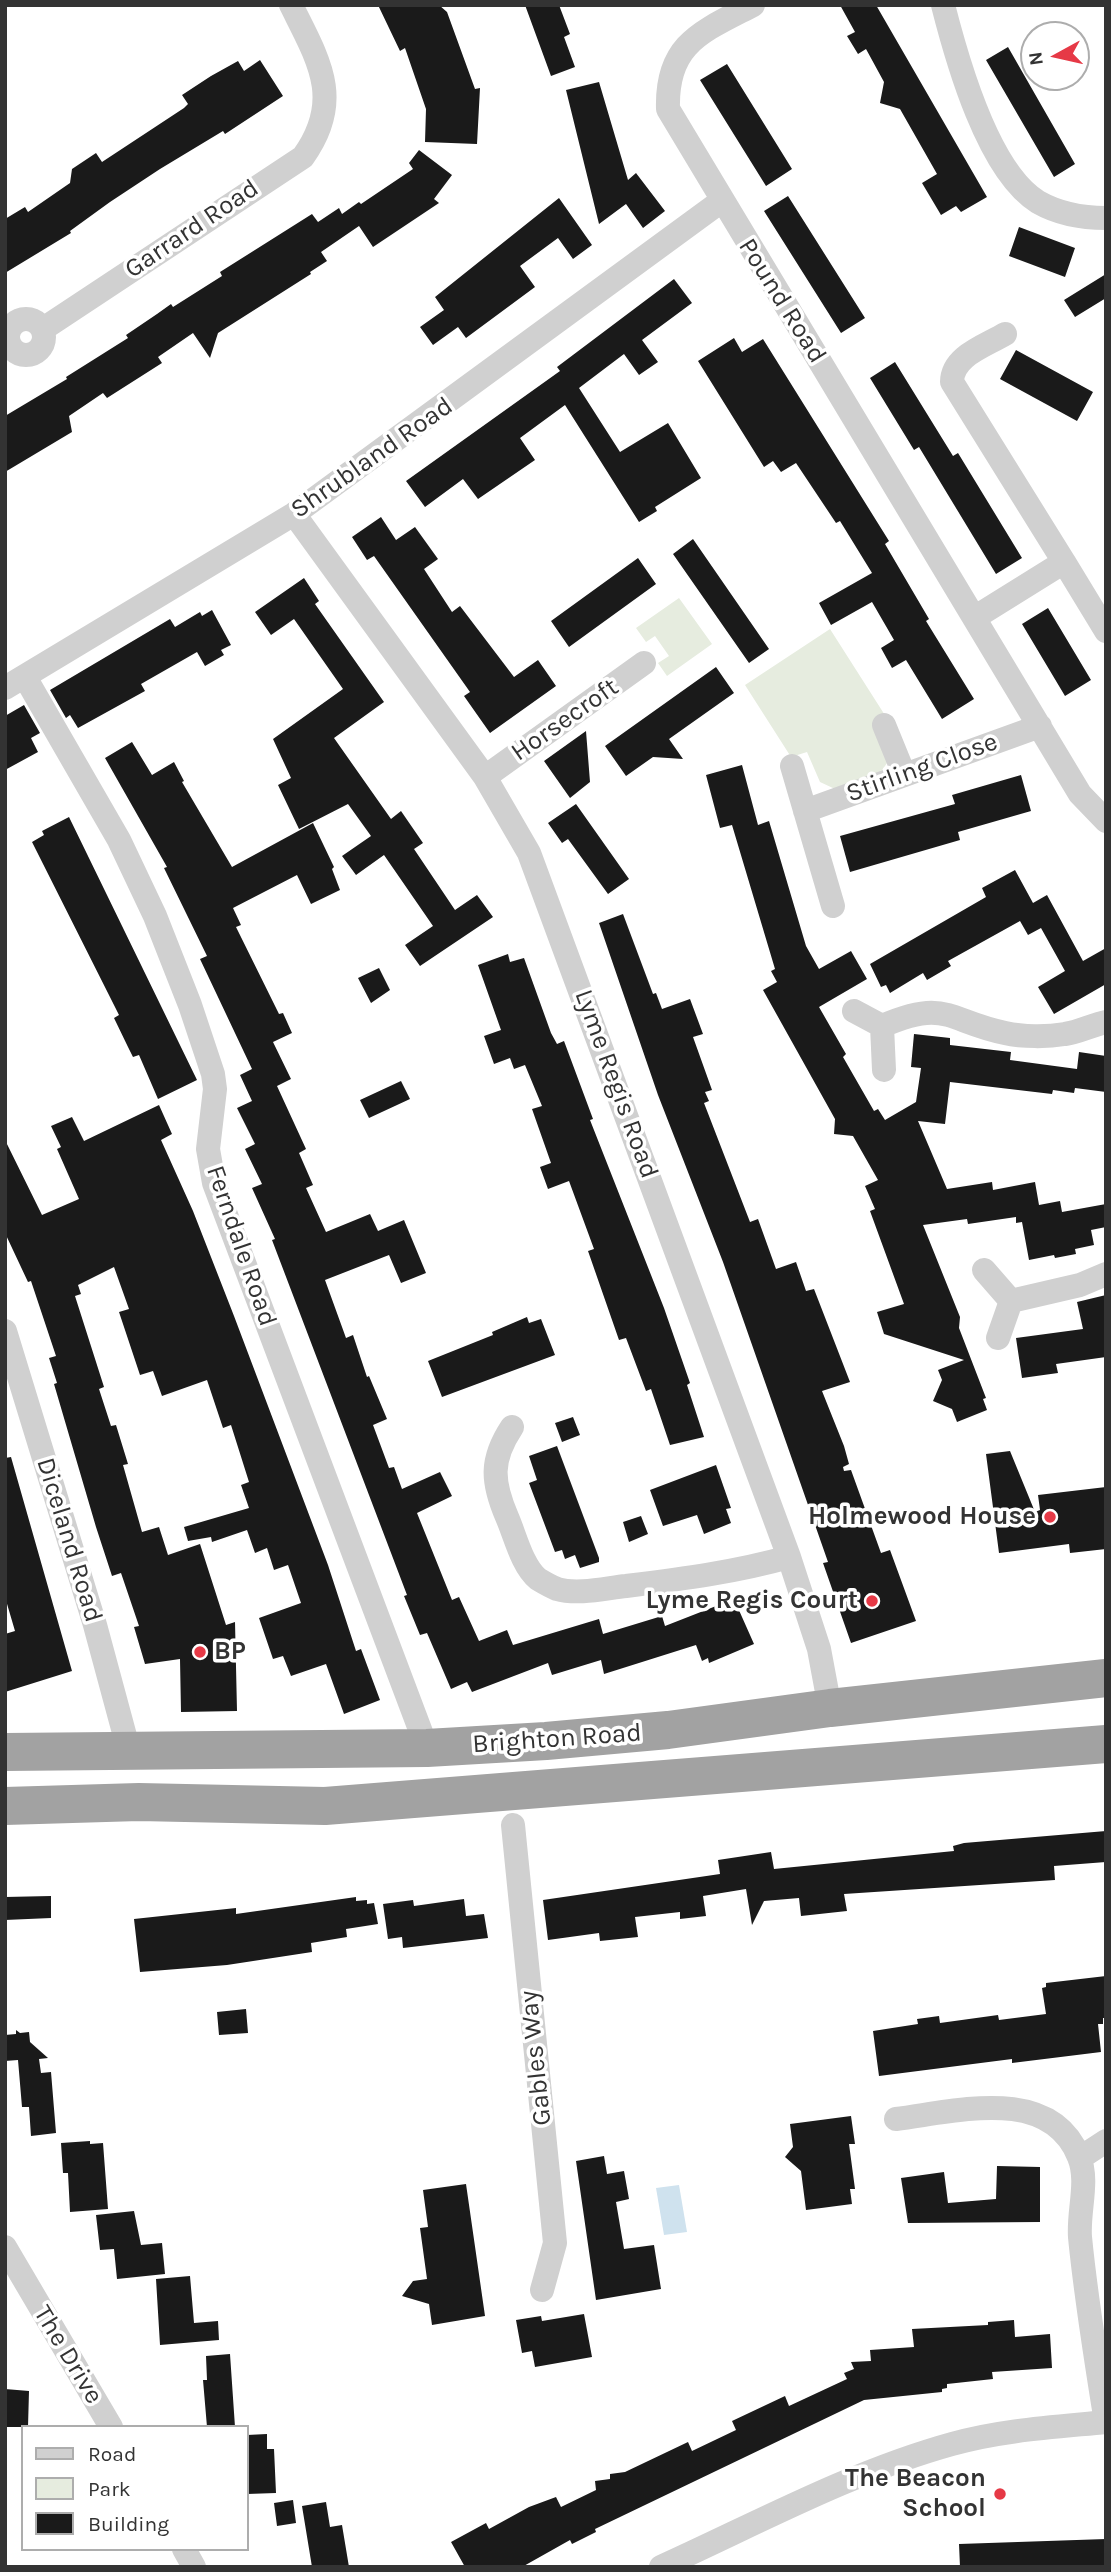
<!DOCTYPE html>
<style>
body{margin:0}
#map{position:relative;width:1111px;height:2572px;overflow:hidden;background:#fff;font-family:Karla,sans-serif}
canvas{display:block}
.frame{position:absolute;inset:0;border:7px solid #333;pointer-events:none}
.legend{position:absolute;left:21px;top:2425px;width:228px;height:126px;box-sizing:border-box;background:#fff;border:2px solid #adadad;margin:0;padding:9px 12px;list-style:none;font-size:21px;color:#333}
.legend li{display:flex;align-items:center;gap:14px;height:35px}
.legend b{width:35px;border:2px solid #adadad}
.north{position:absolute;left:1020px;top:21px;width:70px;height:70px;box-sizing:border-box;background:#fff;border:2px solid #adadad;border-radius:50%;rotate:262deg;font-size:19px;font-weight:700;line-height:28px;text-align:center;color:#333}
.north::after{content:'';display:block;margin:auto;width:24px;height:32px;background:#e63946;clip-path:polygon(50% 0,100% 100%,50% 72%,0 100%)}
</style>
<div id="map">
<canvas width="1111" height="2572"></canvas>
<div class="frame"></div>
<ul class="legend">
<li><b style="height:9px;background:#d0d0d0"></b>Road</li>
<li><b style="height:19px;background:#e6ecdf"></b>Park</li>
<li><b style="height:19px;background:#1a1a1a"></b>Building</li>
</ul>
<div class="north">N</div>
</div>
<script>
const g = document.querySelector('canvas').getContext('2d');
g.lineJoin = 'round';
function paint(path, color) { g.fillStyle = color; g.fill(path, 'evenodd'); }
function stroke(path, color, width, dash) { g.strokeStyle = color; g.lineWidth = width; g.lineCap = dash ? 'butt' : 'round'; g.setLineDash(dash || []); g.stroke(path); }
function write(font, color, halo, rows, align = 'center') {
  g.font = font + ' Karla,sans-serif'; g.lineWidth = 7; g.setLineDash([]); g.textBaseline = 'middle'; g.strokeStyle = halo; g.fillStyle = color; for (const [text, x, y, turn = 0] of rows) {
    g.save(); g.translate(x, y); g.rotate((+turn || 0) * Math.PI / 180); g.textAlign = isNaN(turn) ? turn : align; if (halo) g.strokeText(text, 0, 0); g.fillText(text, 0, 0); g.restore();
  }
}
paint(new Path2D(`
 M679,598L712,644L667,676L658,663L669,656L655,636L646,642L636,628Z
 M830,629L888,720L887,763L881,772L835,789L820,782L807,752L791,757L745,685Z`), '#e6ecdf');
paint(new Path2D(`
 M679,2185L687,2232L664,2235L656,2188Z`), '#cfe2ee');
paint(new Path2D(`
 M378,5H439L447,12L475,89L480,88L477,144L425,142L426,109L405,48L400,51Z
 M525,5H559L570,34L564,37L575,67L551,76Z
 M840,5H876L987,197L961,212L956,206L941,215L922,183L937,174L900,109L880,103L884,82L866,49L858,54L847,36L855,32Z
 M1008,47L1075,164L1054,177L986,60Z
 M260,60L283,96L225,134L223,131L160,169L110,202L70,231L71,233L5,273V219L25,207L28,212L70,183L72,169L96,153L102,162L184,108L188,104L182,95L211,76L238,61L244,71Z
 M727,64L792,169L766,186L700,80Z
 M599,82L628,180L636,173L665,211L643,228L626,204L599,224L566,90Z
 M419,150L452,175L434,199L439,203L373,247L359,226L321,252L327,261L310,272L311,274L218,333L210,358L193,333L158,357L162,363L107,398L103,393L69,416L72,432L5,472V416L67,379L66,377L128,338L126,335L157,314L171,304L173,307L222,276L220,272L247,255L312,214L318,222L339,208L342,214L359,202L361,204L413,169L409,163Z
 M788,196L865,318L841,333L764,211Z
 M559,198L592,245L573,259L558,238L520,266L535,287L466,338L458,327L433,345L420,327L444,310L435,297Z
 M1019,227L1075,248L1065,277L1009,256Z
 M1106,274V298L1075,317L1064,300Z
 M674,279L692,303L642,340L658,362L639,375L624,354L579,388L620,452L668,423L701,478L655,507L657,511L639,522L565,405L520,438L535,460L478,499L463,479L425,507L406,481L560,371L557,367Z
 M734,338L742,352L763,339L889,541L885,544L929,619L926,621L974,699L942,719L906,660L892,668L881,648L894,640L872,602L831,625L819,603L872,573L840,521L836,523L796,463L781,472L773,461L764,467L698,361Z
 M1016,350L1093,392L1077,421L1000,379Z
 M895,362L953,456L958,453L1022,558L996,574L919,447L914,450L870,378Z
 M381,517L396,540L415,527L438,559L424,569L452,612L460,606L514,677L538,660L556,686L490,733L464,696L470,692L374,556L367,560L352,537Z
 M693,539L769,649L749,663L673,554Z
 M638,558L656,584L569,647L551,621Z
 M304,578L319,601L315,604L384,702L334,738L391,819L401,811L423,843L414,849L455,910L477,895L493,917L420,966L405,945L433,926L384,855L356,875L342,856L371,836L348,804L299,829L278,785L291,778L273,739L343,689L294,619L271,635L255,612Z
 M1048,608L1091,680L1065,696L1022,624Z
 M212,610L231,645L221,650L224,655L205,666L197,652L141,684L145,691L78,728L70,715L66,718L50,690L170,619L175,627L200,612L202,616Z
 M716,667L734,693L669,739L683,759L653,757L626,776L605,746Z
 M24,705L40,733L31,738L38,752L5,770V716Z
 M586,731L590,782L570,798L544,761Z
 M132,742L152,775L174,762L184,781L182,782L232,867L313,823L334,867L332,869L340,890L311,904L297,875L233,908L241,925L236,927L279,1014L283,1013L292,1033L273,1042L291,1079L277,1086L306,1149L299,1153L313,1185L306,1188L326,1232L370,1214L378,1231L404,1220L426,1273L401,1283L389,1255L325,1280L346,1338L353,1335L367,1377L369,1376L387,1419L373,1425L389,1468L394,1467L402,1489L440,1472L452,1496L417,1513L452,1600L459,1597L479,1641L507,1630L513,1645L599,1619L603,1634L662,1616L665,1626L734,1599L754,1644L709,1663L708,1658L702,1661L696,1645L604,1674L601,1660L552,1675L548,1663L472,1692L467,1682L451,1689L427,1633L420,1635L404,1596L407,1595L272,1240L275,1239L252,1188L262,1184L245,1149L255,1144L237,1108L252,1101L240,1075L252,1069L200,959L207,956L164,868L167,867L105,758Z
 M742,765L758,825L769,821L806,946L819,969L851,951L867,979L819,1007L846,1054L843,1057L874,1111L878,1109L885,1120L916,1102L921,1068L911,1067L914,1034L950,1038V1045L1011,1052L1010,1060L1077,1069L1079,1052L1106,1056V1092L1075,1088L1074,1093L1053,1090L1052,1094L950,1082L945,1124L918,1121L947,1189L992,1182L993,1190L1035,1182L1039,1205L1060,1201L1062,1212L1106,1204V1227L1091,1230L1094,1245L1075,1249L1076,1254L1055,1258L1054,1255L1029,1260L1022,1222L1016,1223V1217L968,1224L967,1219L923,1225L960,1317L959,1328L986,1398L983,1399L987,1410L957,1422L952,1409L933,1401L942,1380L938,1370L964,1360L884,1334L877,1312L904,1304L870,1211L875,1209L865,1186L878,1180L853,1136L834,1134L835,1119L763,990L777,982L771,971L775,969L732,825L720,828L706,775Z
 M1021,775L1031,811L958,832L960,840L850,872L840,836L955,804L952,795Z
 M576,804L629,879L608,894L568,839L562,843L548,823Z
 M69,817L197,1080L158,1099L139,1055L133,1057L128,1047L114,1018L119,1015L32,842L44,835L42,831Z
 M1015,870L1033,903L1047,895L1083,961L1106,948V984L1054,1014L1038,987L1065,971L1041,928L1028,935L1020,921L948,961L951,966L927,980L923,973L890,993L886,985L881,987L870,964L986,897L982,888Z
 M623,914L653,994L656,993L662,1009L690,999L703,1034L693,1037L712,1090L705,1092L709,1101L704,1103L750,1222L758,1219L776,1269L796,1262L806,1291L814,1289L850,1382L822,1391L844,1446L849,1464L843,1467L844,1471L851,1470L881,1553L890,1550L916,1621L851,1643L823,1563L828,1562L723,1262L658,1095L599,923Z
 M508,954L510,962L524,958L551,1033L557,1044L564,1041L593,1119L590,1120L664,1308L690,1383L687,1385L704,1437L670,1445L651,1389L646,1391L626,1338L619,1340L588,1251L594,1249L569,1181L548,1189L540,1167L551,1163L532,1109L542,1106L525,1065L514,1069L510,1058L494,1064L484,1036L501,1030L478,965Z
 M379,968L390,990L371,1003L358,978Z
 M401,1081L410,1099L369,1118L360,1100Z
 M159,1105L172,1134L161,1140L193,1211L234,1316L328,1565L356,1651L361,1649L380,1700L344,1714L326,1664L291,1676L283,1656L273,1659L259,1618L301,1603L288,1565L274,1570L267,1548L255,1553L247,1530L212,1542L211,1537L188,1541L184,1527L249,1508L241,1485L249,1482L231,1425L223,1428L207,1380L162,1396L153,1371L140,1375L119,1312L129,1309L114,1267L78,1285L81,1294L75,1296L104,1387L99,1389L111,1426L116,1425L128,1464L123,1465L142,1532L159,1527L168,1555L200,1544L226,1625L235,1622L237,1711L181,1712L180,1659L145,1664L134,1627L139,1626L121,1573L112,1576L96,1527L54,1384L57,1383L49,1358L56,1356L31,1281L28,1282L5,1233V1140L42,1215L79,1199L57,1149L61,1147L51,1126L72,1117L84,1141Z
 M1106,1295V1357L1056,1364L1058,1373L1022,1378L1016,1338L1083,1329L1077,1302Z
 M527,1317L529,1323L541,1319L555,1355L442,1397L428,1361L493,1335L492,1332Z
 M573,1417L580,1435L562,1442L555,1423Z
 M557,1446L599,1558V1562L580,1568L575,1555L565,1559L562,1550L555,1552L529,1483L537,1480L529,1456Z
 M1010,1451L1035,1512L1040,1510L1038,1495L1106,1487V1549L1070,1553L1069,1544L999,1553L986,1454Z
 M11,1457L72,1671L5,1692V1634L15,1631L5,1597V1458Z
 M716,1465L731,1508L726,1509L731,1523L704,1534L697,1515L663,1526L650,1490Z
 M641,1516L648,1534L629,1542L623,1522Z
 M1106,1831V1862L1054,1866L1055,1880L844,1894L847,1911L801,1916L799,1898L764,1901L752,1925L746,1889L703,1896L706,1916L680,1919V1912L635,1917L638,1937L600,1941L599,1933L548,1940L543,1900L720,1874L718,1860L771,1852L774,1869L954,1851L953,1846L964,1843Z
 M51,1896V1918L5,1920V1897Z
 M356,1897V1901L367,1900V1904L374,1903L378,1924L346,1929L347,1937L311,1943L312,1952L227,1965L140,1972L134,1919L236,1908V1914Z
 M464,1899L466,1916L484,1914L488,1938L403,1948L402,1937L388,1939L383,1904L413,1900L414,1906Z
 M1106,1976V2018H1103V2024H1098L1101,2052L1012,2063V2059L879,2076L873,2031L918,2024L917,2019L939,2016L940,2023L998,2015L999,2020L1046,2014L1042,1988L1046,1987V1983Z
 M246,2009L248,2033L219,2035L217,2012Z
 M16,2030L20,2033L29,2032L30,2042L48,2058L39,2059L41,2073L51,2072L56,2133L31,2136L29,2107H22L18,2060L5,2061V2035L16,2034Z
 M851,2116L855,2144H849L855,2189H850L852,2204L806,2210L801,2171L785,2157L793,2147L790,2124Z
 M90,2141V2144L103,2143L108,2209L70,2212L68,2173H63L61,2143Z
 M604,2156L607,2174L624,2171L629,2199L616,2202L624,2249L654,2245L661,2289L596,2300L576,2161Z
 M997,2166L1040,2167V2222L908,2223L901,2178L944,2172L948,2203L996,2199Z
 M466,2184L485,2316L432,2325L429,2304L402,2296L413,2281L427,2279L420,2228L428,2227L423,2190Z
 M134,2211L141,2245L162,2243L165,2274L117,2279L114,2249L100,2250L96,2215Z
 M190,2276L194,2323L218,2321L219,2340L160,2345L156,2279Z
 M584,2314L592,2357L535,2367L532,2351L522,2353L516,2320L541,2316L542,2321Z
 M1014,2320L1015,2337L1050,2334L1052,2368L992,2372L993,2379L947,2384V2388L942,2389V2392L864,2400L595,2529L596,2532L572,2544L570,2540L522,2567H465L451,2542L486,2523L489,2529L529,2507L556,2497L561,2507L596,2490L595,2481L610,2479V2474L625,2472L688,2442L692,2451L736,2430L732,2421L785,2396L789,2406L847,2379L844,2373L854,2369L851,2362L871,2361L870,2350L914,2347L912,2329L988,2325V2322Z
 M230,2354L235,2427H207L203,2380H207L206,2356Z
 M5,2389L29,2391L28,2427H5Z
 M267,2434V2449H274L276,2493L247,2494V2435Z
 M293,2500L296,2523L277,2526L274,2503Z
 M326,2502L330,2527L342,2525L349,2567H312L302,2506Z
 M1106,2539V2567H960L959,2544Z`), '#1a1a1a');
stroke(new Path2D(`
 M753,5C701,32 666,44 668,109L1080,794L1106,821
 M943,5C957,60 988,171 1038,202C1059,214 1082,218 1106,218
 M8 337a18 18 0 1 1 36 0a18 18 0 1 1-36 0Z
 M43,329L303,157C344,100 319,61 291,5
 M294,514L485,777L529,853L789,1557L819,1649L830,1708
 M1064,562L1106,631
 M974,618L1064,562L952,382C952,356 985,346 1005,334
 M25,677L119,840L155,916L190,1005L213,1074L215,1089L208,1149L214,1183L427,1748
 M5,688L294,514L720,202
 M884,725L904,774
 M792,766L833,906
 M485,777L644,663
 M805,811L1040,726
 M854,1011L882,1026L884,1070
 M882,1026C947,998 947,1021 1005,1033C1023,1037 1047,1037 1065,1034C1079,1032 1092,1025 1106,1022
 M984,1270L1011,1301L998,1338
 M1011,1301L1080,1285L1106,1274
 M5,1331L95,1625L129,1751
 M512,1427C490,1460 492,1482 507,1517C515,1535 522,1566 538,1579C543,1582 552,1587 557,1589C578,1595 606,1588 626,1586C682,1579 736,1572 789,1557
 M513,1825L555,2243L542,2290
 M896,2119C954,2112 1050,2084 1079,2157C1089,2181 1078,2211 1080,2237C1086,2299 1096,2360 1106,2422
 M1080,2158L1106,2141
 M5,2247L111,2427
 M184,2549L194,2567
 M661,2567C756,2524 851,2472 952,2444C1001,2430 1055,2427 1106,2422`), '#d0d0d0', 24);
stroke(new Path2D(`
 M5,1752L427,1748L546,1741L668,1730L830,1708L1106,1678
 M5,1806L139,1802L325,1806L1106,1744`), '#a2a2a2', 38);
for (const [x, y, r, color] of [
 [1050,1517,7,"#e63946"],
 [872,1601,7,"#e63946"],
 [200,1652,7,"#e63946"],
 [1000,2494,7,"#e63946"]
]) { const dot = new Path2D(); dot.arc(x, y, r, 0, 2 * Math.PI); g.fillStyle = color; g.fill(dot); stroke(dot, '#fff', 2.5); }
write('26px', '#333', '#fff', [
 ["Garrard Road",192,229,-34],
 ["Pound Road",782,301,58],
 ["Shrubland Road",372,458,-35],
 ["Horsecroft",565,720,-35],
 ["Stirling Close",922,768,-20],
 ["Lyme Regis Road",616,1084,70],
 ["Ferndale Road",241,1246,71],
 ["Diceland Road",69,1540,73],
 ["Brighton Road",557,1739,-4],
 ["Gables Way",536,2058,-96],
 ["The Drive",68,2355,59]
]);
write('bold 26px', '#333', '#fff', [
 ["Holmewood House",1036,1517],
 ["Lyme Regis Court",858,1601],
 ["BP",214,1652,"left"],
 ["The Beacon",986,2479],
 ["School",986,2509]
], 'right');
</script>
